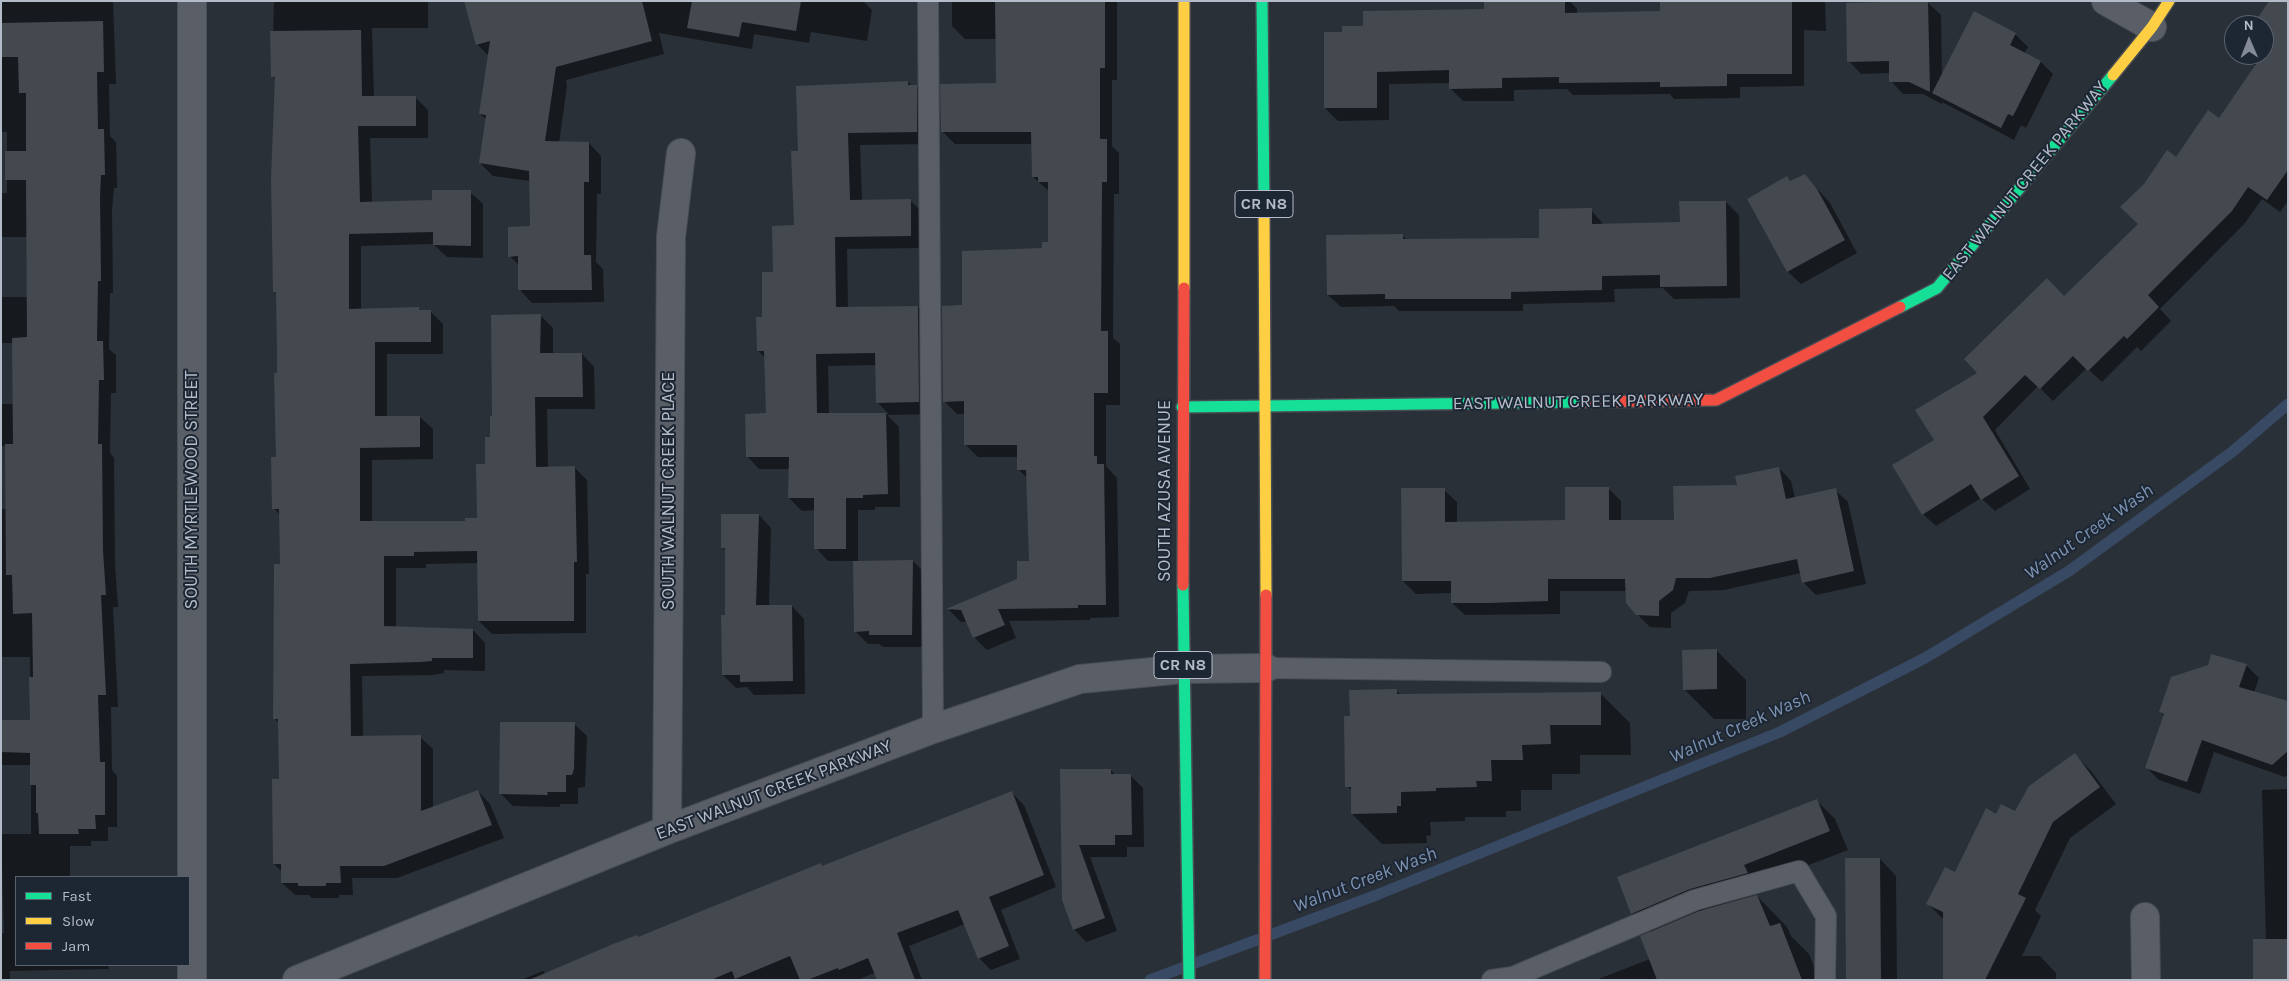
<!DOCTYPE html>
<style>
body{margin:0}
#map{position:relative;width:2289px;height:981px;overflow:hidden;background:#2a3038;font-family:Karla,sans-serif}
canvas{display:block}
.frame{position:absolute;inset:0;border:2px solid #b4bcc9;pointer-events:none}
.legend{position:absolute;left:15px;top:876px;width:175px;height:90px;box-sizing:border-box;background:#1d2633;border:1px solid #59626f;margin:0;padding:6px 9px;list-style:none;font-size:15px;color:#b4bcc9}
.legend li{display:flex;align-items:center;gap:10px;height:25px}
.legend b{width:25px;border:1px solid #59626f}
.north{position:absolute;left:2224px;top:15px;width:50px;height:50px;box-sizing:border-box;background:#1d2633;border:1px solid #59626f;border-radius:50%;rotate:359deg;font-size:14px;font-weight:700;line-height:20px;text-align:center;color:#b4bcc9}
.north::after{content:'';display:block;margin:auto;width:18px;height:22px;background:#848b96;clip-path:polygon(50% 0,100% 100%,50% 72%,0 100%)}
</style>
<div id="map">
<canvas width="2289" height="981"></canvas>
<div class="frame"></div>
<ul class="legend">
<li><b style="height:6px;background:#16e098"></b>Fast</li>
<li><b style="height:6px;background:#ffcf43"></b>Slow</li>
<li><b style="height:6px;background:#f24e42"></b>Jam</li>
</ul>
<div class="north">N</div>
</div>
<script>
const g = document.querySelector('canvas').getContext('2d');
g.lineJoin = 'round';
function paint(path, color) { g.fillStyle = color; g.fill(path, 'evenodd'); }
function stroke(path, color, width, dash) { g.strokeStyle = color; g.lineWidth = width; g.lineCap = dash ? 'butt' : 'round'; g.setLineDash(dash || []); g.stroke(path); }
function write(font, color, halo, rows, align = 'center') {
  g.font = font + ' Karla,sans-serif'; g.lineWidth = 4; g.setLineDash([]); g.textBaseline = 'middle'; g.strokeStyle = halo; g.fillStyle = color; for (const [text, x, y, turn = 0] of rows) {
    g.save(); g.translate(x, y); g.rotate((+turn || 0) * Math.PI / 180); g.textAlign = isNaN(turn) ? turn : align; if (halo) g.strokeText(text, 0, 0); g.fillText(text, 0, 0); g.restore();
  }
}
paint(new Path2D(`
 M1,1H113L116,84H109L110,136L116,142L117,188H114L112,210L113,293H110L109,349L116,355V393H111L110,453L114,458L115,564L118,607H113L118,707H111L112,770L117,776V827H108V841H91V846H70V877H16V965H108L109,969L10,971V980H1V933H4L1,834H31V765H1V721H31L30,657H1V509H7V446H1V404H14V343H1V297H28L27,237H1V193H7V132H1Z
 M274,1H428V28H372L374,97H415L428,110V138H370L372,203L434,201L470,192L483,204V258L447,257L433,244L361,246V310L418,309L421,311H430L443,324V354H387V417H420L433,429V459L372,460V522H466L478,519L493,417L541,316L553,328V354H582L594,367L595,409H547L548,468H575L587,480L589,574H586V633L492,634L479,621L478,563L426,564V568H396V628L473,630L485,643V671L444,670V673L433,675L362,676L363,737H420L433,749V808L478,791L490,804L504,838L397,878H352L353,895H339V898H312L309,895H295L282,883V872L274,864L280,781L279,723L275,719L281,565L280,515L274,508L277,458L278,374L277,295L274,291L276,80L272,76Z
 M568,1H863L872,10L867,41L811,32L809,43L754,34L752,49L659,33L664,54L566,80L567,86L559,143H589L601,156V194H597L596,262L603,269L604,302L532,303L520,290V266L510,256L531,228L530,181L493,176L480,163L487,120L480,114L489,56L477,44Z
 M952,1H1117V80H1112V146L1119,153V194H1114L1113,338L1120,344V405H1106V466L1117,478L1119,617L1090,618V620L1009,621L1016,638L987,650L974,637L968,622H961L949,610L1019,579L1030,562L1028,479L1018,469V457H978L965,444V414H957L944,401L963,306L1044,250L1049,243V191L1033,177L1032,144H955L942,131L997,84V39H965L952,26Z
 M1485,1H1570L1577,9V14L1662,13V1H1825L1826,31L1804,30V86L1740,87V98L1674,99L1670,94L1573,95L1567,89L1514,90V101H1463L1450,88V83L1389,84V120L1338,121L1325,108L1343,33L1364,28L1485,10Z
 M2288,1V201L2280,212L2262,199L2245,223L2160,309L2171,321L2141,351L2137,347L2102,382L2087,368L2053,401L2038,386L1995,430L2030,489L1995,511L1981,498L1936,526L1923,514L1935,440L1979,373L2065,298L2139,224L2145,184L2219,119L2256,67L2242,55H2264V25H2254Z
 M1928,3L1941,15L1942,77L2015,34L2028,47L2024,54L2041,62L2053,74L2026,128L2021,125L2014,140L1942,102V104L1923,94H1903L1891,81L1890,73L1861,74L1849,61Z
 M908,82L912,86H916L929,99V144L860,145L862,201L910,200L923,213V248L847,249L848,308L918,307L930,320L931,414L887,415L899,427L900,507H875V510H858V562L913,561L926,574L924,647H883L879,644H868L855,631L854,561H828L816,548V510L802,511L789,498L790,469H759L747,456L767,415L766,358L758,351L774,273L795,227L800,152ZM876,365L877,402L889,414H829L828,366Z
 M1805,175L1830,203L1857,253L1801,284L1788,272L1748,199L1787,178L1791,182Z
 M1726,202L1739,215L1740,298L1674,299L1663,288L1614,289L1615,302L1523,304V311H1399L1394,306L1341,307L1328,295L1402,235L1407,240H1540L1591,210L1604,225L1681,223Z
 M1779,468L1791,481L1795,498L1835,490L1848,502L1866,584L1816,595L1803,582L1801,573L1724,590L1689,591L1685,603L1671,613V628L1650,627L1637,614L1627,591H1560V614L1465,615L1452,603V593L1416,594L1403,581L1444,490L1457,502V523L1566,521L1608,488L1621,501V521H1675L1739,486Z
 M759,515L771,528L769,606H792L804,619L805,694L754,695L747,687L736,688L723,675L727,552L722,547Z
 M1716,650L1746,680V719H1714L1684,689Z
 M2246,665L2259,678L2254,692L2288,702V775L2285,777L2214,752L2200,794L2159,780L2147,768L2164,716L2160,712Z
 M1396,690L1401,695L1600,693L1630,723L1631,755H1580V774H1552V790H1521V811H1506V817H1465V821L1430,822L1431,835L1426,836L1427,843L1382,844L1352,814V791L1347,786L1351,717Z
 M574,724L587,736L585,787L578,788V804H560V807L513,806L501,794Z
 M2074,754L2091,771L2116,804L2070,838L2035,910L2041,916L2022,956H2040L2056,973V980H1944V920L1927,903L1955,873L1997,815L2016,813Z
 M1062,770H1111L1116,776L1130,775L1143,788L1144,847H1127V857H1090L1117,931L1086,942L1074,929Z
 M2288,789V980L2266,941L2262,790Z
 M1011,792L1024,805L1056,887L1001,910L1020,959L991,970L979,958L965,924L909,946L922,980H879L876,972L858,980H521L543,971L546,974L639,938L821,865L823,867Z
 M1817,801L1835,819L1848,850L1762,883L1765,891L1703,910V911L1757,896L1787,927L1791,936L1809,954L1819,980H1596L1650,959L1651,933L1632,913Z
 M1880,859L1896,876L1897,980H1847Z`), '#0007');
stroke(new Path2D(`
 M1150,980L1374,896L1780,732L1925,658L2069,571L2232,452L2288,404`), '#384963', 11);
paint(new Path2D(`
 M464,1H642L652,41L556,67L545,141L589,142V182H584V255H591L592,290H518V256L508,257V227L530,226L529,171L479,163L486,115L479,114L490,41L476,45Z
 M692,1H801L796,31L742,22L739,37L687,28Z
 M995,1H1105V68H1100V139H1107V182H1102L1101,331H1108V393H1094V456H1097V464H1104L1106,605H1078V608L998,609L1005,625L973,638L961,610L946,609L1017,579V561H1029L1026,470H1017V445H964V401L943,402L942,306L962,305V251L1042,248V242H1048V182H1038V177H1032L1031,132H941L940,84L996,83Z
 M1484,1H1565V13L1660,11V1H1792V74H1727V86L1660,87V82L1559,83V77L1502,78V88L1449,89V70L1377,72V108H1324V32H1342V26H1363V11L1484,9Z
 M1928,1L1930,92L1909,82H1889V61L1847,62L1846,3Z
 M2269,1H2288V170L2267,200L2248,187L2232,211L2148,295L2159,307L2127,339L2124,336L2088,371L2073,356L2040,389L2025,375L1983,417L2019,476L1981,500L1971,484L1922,515L1892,465L1934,440L1915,410L1977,373L1964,359L2047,278L2064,296L2138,224L2120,207L2144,184L2167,150L2176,157L2208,110L2219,118L2256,64L2243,55H2264V25H2253Z
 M1974,11L2016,33L2010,45L2041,61L2013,116L2008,114L2001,128L1932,93Z
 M103,21L104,72H97L98,129H104L105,175H101L100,197L101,281H98L97,341H103L104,380H99L98,444H102L103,551L106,595H101L106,695H98L100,762H105V815H95L96,829H78L79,834H39L38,813H36V785H30V753L1,752V720H30L29,677H33L32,613L13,614L12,575H6L5,444H13L12,338L27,337L26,180H5V151H26V93H19L18,57H1V23Z
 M361,30L362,96H416V126H358L360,202L432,200V190H471V246L433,245V232L349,234V309L419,307V310H431V342H375V416H420V447L360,448V521H465V518H477L476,464H485V437H490V416H492L491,315L541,314L540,353H582L583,397H535L536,467L575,466L577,562H574V621H478L477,551L414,552V556H384V626L473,629V658H432V661L420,662L350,664L351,736L421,735V811L478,790L492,825L384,866H340L341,883H326V886H298V883H281V864H273L272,779H279L278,719H273L274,564H280L279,509H272L271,457H276L274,373H277V351L276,292H273L271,177L275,77H271L270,31Z
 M908,81V85H917V132L848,133L850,200L911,199V236L835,237L836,307L918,306L919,402L876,403L875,353L816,354L817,413H886L888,494L863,495V498H846V549H814V498H788L789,457H746L745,414L766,413L764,351H757L756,317H762V272H773L772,226L794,225L791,151H798L796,86Z
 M1805,174L1817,189L1845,240L1787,272L1747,199L1787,176L1790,181Z
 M1679,201H1726L1727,286L1660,287V275L1602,276V290L1511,292V299H1385V294L1327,295L1326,235L1403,234V239L1539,238V209L1592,208V224L1680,222Z
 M1779,467L1786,499L1836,488L1854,571L1802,583L1797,559L1710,578H1676L1673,590L1659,601V616L1636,615L1626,603L1625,579H1548V601L1488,603H1451V581H1402L1401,488H1445V522L1565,520V487H1609V520H1674L1673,486L1737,485L1735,476Z
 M721,514H759L756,605H792L793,681L740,682V675H722L721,615H725V548H721Z
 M913,560L912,635H869V631L854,632L853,561Z
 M1717,649V689L1683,690L1682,650Z
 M2211,654L2247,664L2239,687L2288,701V751L2272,765L2202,740L2187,782L2145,768L2164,714L2159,712L2171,677L2208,665Z
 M1397,689V694L1601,692V725H1550L1551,744L1522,745L1523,760H1491L1492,781H1476L1477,787L1436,788V791L1401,792V806H1397V813L1351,814V787H1345L1344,716H1350L1349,690Z
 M500,722H575L574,769L572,775H566V792H547L548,795L499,794Z
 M2075,753L2100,787L2053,822L2018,894L2026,898L1985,980H1943V912L1926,904L1945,867L1955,872L1986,808L1996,814L2001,804L2015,811L2029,786Z
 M1060,769H1111V774H1131L1132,835H1115V845H1079L1105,918L1073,930L1062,900Z
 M1012,791L1044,875L989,897L1009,946L978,959L958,910L897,933L915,980H877L868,958L839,970L838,968L807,980H800L790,956L735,979L732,971L711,980H529L613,944L637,935L638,937L709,908L821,863L822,866Z
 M1817,799L1830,831L1744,865L1748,873L1690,889L1631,914L1617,877Z
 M1845,858H1880L1881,980H1846Z
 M1757,895L1770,926L1780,923L1802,980H1657L1640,936L1699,911Z
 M2253,939H2288V980H2253Z`), '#444950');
const lane = new Path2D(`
 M928,1L933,729
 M1266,668L1601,672
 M1492,980L1513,977L1695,900L1799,871L1826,916L1825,980`);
const street = new Path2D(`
 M192,1V980
 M2106,1L2152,27
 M667,830L671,237L681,153
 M2145,917L2146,980
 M297,980L667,830L933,729L1080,679L1183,669L1266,668`);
const fast = new Path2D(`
 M1262,1L1264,207
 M1900,307L1937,288L2113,75
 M1182,407L1585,402
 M1183,585L1189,980`);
const slow = new Path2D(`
 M2113,75L2152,27L2169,1
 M1264,207L1266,595
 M1184,288V1`);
const jam = new Path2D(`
 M1585,402L1716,400L1900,307
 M1183,585L1184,288
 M1265,980L1266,595`);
stroke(lane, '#484c53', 22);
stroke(street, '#484c53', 30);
stroke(fast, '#484c53', 14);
stroke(slow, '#484c53', 14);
stroke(jam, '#484c53', 14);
stroke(lane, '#5a5e66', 20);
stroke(street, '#5a5e66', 28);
stroke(fast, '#16e098', 11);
stroke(slow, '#ffcf43', 11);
stroke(jam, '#f24e42', 11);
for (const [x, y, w] of [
 [1264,204,58],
 [1183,665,58]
]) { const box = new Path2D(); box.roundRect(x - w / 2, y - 13.5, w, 27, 4); g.fillStyle = '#1d2633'; g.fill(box); stroke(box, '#b4bcc9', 1); }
write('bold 16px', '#b4bcc9', null, [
 ["CR N8",1264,204],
 ["CR N8",1183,665]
]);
write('18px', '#b4bcc9', '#1d2633', [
 ["EAST WALNUT CREEK PARKWAY",2025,181,-51],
 ["EAST WALNUT CREEK PARKWAY",1578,402,-1],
 ["SOUTH MYRTLEWOOD STREET",192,490,-90],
 ["SOUTH WALNUT CREEK PLACE",669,491,-90],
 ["SOUTH AZUSA AVENUE",1165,491,-90],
 ["EAST WALNUT CREEK PARKWAY",774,790,-21]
]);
write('italic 19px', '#7c92b1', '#1d2633', [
 ["Walnut Creek Wash",2089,532,-35],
 ["Walnut Creek Wash",1740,727,-24],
 ["Walnut Creek Wash",1365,880,-21]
]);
</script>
